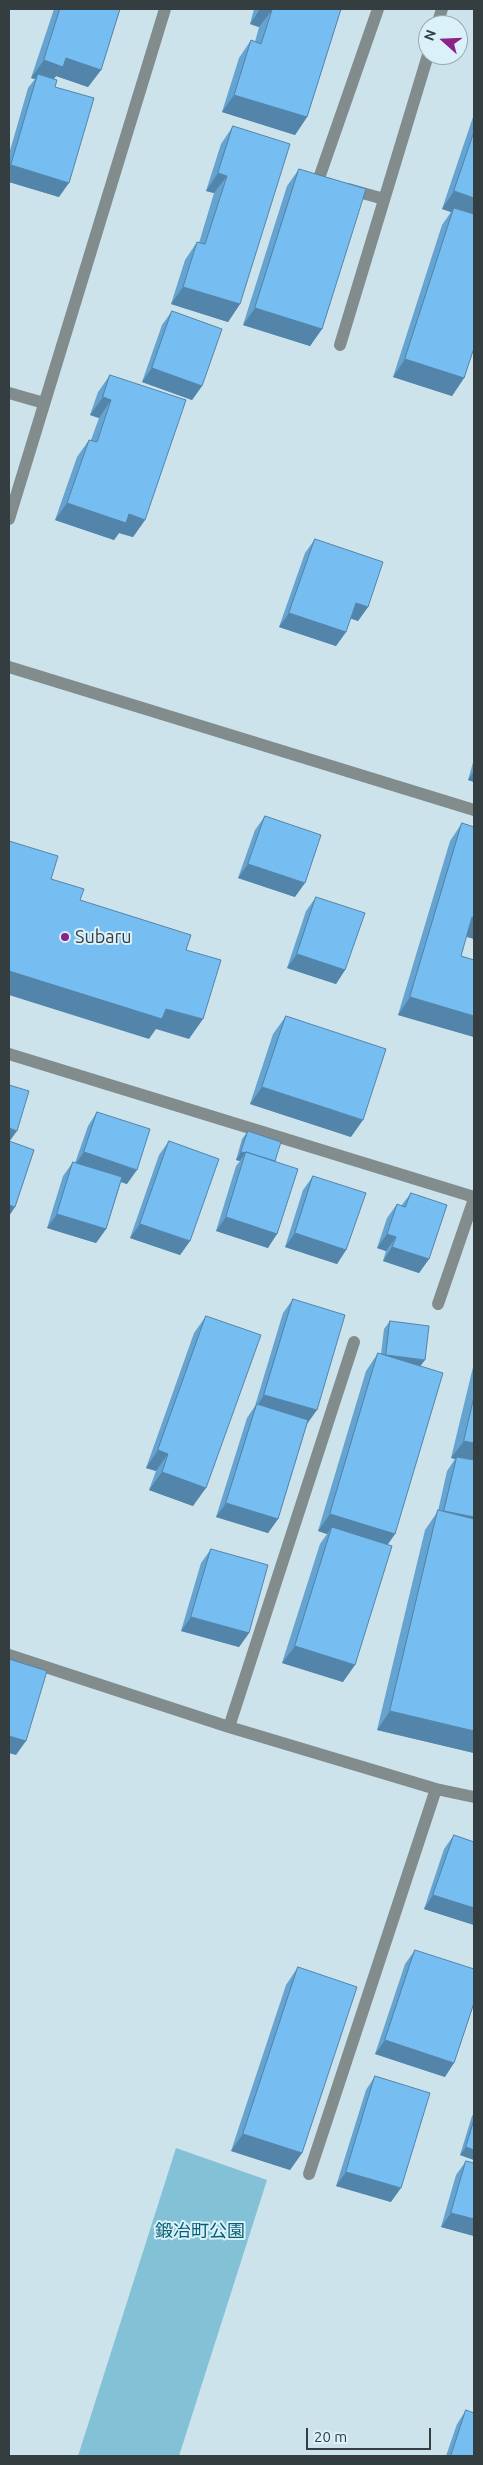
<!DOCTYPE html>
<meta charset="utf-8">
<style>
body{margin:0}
#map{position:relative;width:483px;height:2465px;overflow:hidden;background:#cde3eb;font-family:Ubuntu,sans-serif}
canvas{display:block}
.frame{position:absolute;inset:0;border:10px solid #343d40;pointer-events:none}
.north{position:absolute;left:418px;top:15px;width:50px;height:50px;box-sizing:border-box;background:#daf1f9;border:1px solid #98a9af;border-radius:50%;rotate:290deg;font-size:14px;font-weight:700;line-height:20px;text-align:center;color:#343d40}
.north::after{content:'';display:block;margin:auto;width:18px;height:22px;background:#8a2288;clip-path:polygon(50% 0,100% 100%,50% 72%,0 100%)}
.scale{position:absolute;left:306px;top:2428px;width:125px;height:22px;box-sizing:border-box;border:2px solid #343d40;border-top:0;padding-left:6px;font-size:15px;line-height:18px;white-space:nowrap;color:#343d40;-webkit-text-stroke:4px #daf1f9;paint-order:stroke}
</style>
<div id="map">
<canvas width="483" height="2465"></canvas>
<div class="frame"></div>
<div class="north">N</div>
<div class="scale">20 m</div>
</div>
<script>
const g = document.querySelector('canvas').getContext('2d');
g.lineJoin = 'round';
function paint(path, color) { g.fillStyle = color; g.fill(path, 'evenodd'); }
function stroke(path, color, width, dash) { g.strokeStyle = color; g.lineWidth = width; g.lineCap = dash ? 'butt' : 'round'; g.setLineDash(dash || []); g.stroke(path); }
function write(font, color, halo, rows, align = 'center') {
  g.font = font + ' Ubuntu,"Noto Sans JP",sans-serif'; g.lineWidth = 4; g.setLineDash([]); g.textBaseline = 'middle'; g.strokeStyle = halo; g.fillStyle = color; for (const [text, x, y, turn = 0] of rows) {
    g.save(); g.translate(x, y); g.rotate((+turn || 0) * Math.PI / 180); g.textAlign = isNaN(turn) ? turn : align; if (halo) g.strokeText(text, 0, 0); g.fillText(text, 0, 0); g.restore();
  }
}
paint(new Path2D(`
 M176,2148L267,2180L179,2456H78Z`), '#83c2d6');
stroke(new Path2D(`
 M437,25L442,9
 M329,184L318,181L378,9
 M348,189L384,199
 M340,345L428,55
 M9,393L44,403
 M9,519L165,9
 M9,667L474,810
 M9,1054L474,1197
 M438,1304L474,1199
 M9,1655L229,1727L436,1789L474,1797
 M229,1727L354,1342
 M309,2174L436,1789`), '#828c8c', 12);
paint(new Path2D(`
 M54,9H120L101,70L88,87L56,76L54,79L55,87L59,197L9,182V154L28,88L35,79L31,78Z
 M254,9H341L307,117L295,135L222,112L239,58L251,40L255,42L259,27L250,24Z
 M474,114V348L464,378L452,396L393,377L442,225L451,212L442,209Z
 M233,126L240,304L228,322L171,304L185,260L197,242L199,243L214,193L206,191L221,144Z
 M299,169L322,329L310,346L243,325L287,186Z
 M172,311L202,386L192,400L142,382L162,325Z
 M110,375L145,520L133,537L119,533L114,540L55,520L77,457L89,440H91L99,418L90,415L98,392Z
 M315,539L368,607L358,621L350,618L346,632L336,646L279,627L305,553Z
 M474,759V782L468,780Z
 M265,816L295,897L238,878L255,830Z
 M462,823L474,827V939L466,936L461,956L474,960V1037L398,1015L450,841Z
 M316,897L345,970L336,984L287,968L306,911Z
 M286,1016L351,1137L250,1104L273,1034Z
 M97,1112L127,1184L121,1182L106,1229L96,1243L47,1228L63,1176L73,1162L75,1163L88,1126Z
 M248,1131L275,1161L268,1248L216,1231L236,1166L240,1161L236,1160L242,1139Z
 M169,1141L190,1241L180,1255L130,1238L159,1155Z
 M313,1176L346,1250L337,1264L285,1247L303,1190Z
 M411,1193L429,1259L419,1273L383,1261L386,1251L377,1248L387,1218L397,1204L401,1206Z
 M293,1299L307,1424L278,1519L268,1533L216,1517L247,1418L255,1406L283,1313Z
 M206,1316L193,1506L149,1490L156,1471L146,1468L194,1333Z
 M390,1321L421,1366L395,1534L388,1544L343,1682L282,1663L320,1544L327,1534L318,1531L366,1371L378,1353L381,1354L384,1329Z
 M474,1363V1753L377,1730L425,1530L438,1511L447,1471L455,1459L451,1458Z
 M211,1549L249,1633L239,1647L181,1631L201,1563Z
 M454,1835L474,1842V1925L424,1909L444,1849Z
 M415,1950L445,2077L375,2054L405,1964Z
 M298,1967L302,2153L290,2170L231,2151L286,1985Z
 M375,2076L391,2202L336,2186L366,2090Z
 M474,2113V2160L460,2155L472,2116Z
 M466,2161L474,2163V2236L441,2227L456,2175Z
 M466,2410L474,2456H446L457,2424Z`), '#65a3d0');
paint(new Path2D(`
 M260,9H269L272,10L259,27L250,24Z
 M66,58L101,70L88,87L56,76L50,84L38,74L35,79L31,78L44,60Z
 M234,95L307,117L295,135L222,112Z
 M11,165L69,183L59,197L9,182V168Z
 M218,173L227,176L214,193L206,191Z
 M454,191L474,198V220L454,208L451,212L442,209Z
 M183,287L240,304L228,322L171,304Z
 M255,308L322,329L310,346L243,325Z
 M405,359L464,378L452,396L393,377Z
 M152,368L202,386L192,400L142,382Z
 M103,397L111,400L99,418L90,415Z
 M67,503L129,514L145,520L133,537L119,533L114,540L55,520Z
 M356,603L368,607L358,621L346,617Z
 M289,613L346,632L336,646L279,627Z
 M474,771V782L468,780Z
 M248,864L305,883L295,897L238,878Z
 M472,917L474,918V939L460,935Z
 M297,954L345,970L336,984L287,968Z
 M9,971L166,1009L203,1019L189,1039L156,1029L149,1039L9,995Z
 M410,997L474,1016V1037L398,1015Z
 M262,1087L363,1120L351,1137L250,1104Z
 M9,1128L17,1131L9,1142Z
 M84,1152L137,1170L127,1184L74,1166Z
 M241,1152L245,1153L240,1161L236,1160Z
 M9,1205L15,1207L9,1216Z
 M57,1214L106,1229L96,1243L47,1228Z
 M226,1217L277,1234L268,1248L216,1231Z
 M140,1224L190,1241L180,1255L130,1238Z
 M295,1233L346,1250L337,1264L285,1247Z
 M387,1234L396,1237L386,1251L377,1248Z
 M392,1247L429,1259L419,1273L383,1261Z
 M386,1355L425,1360L419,1368L380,1363Z
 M264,1395L317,1410L307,1424L255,1409Z
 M464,1441L474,1443V1464L457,1457L455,1459L451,1458Z
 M158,1450L168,1454L156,1471L146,1468Z
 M162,1472L206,1488L193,1506L149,1490Z
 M226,1503L278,1519L268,1533L216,1517Z
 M444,1511L474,1517V1534L434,1525Z
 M330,1514L395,1534L383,1551L332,1527L327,1534L318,1531Z
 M191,1617L249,1633L239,1647L181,1631Z
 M295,1646L355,1665L343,1682L282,1663Z
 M390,1711L474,1731V1753L377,1730Z
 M9,1736L26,1741L16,1755L9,1753Z
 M433,1895L474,1908V1925L424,1909Z
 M385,2040L454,2063L445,2077L375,2054Z
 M243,2134L302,2153L290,2170L231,2151Z
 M466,2147L474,2150V2160L460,2155Z
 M346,2172L401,2188L391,2202L336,2186Z
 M451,2213L474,2219V2236L441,2227Z`), '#5384a9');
const building = new Path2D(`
 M60,9H120L101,70L66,58L63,67L44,60Z
 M269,9H341L307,117L234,95L251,40L261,44L272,10Z
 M38,74L57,80L55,87L94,98L69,183L11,165Z
 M233,126L290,144L240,304L183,287L197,242L205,244L227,176L218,173Z
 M474,132V198L454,191Z
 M299,169L366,189L322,329L255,308Z
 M454,208L474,214V348L464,378L405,359Z
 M172,311L222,329L202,386L152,368Z
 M110,375L186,400L145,520L129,514L126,523L67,503L89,440L97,442L111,400L103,397Z
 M315,539L383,562L368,607L356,603L346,632L289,613Z
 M265,816L321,835L305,883L248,864Z
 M462,823L474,827V918L472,917L461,956L474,960V1016L410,997Z
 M9,841L58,856L51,879L84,889L80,900L191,935L186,950L221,960L203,1019L166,1009L162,1019L9,971Z
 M316,897L365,913L345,970L297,954Z
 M286,1016L386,1049L363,1120L262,1087Z
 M9,1085L29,1091L17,1131L9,1128Z
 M97,1112L150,1129L137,1170L84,1152Z
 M248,1131L281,1142L275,1161L246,1152V1153L241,1152Z
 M9,1141L34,1150L15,1207L9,1205Z
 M169,1141L219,1159L190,1241L140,1224Z
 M246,1152L298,1169L277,1234L226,1217Z
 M73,1162L122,1177L106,1229L57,1214Z
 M313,1176L366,1193L346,1250L295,1233Z
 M411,1193L447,1205L429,1259L392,1247L396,1237L387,1234L397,1204L405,1207Z
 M293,1299L345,1315L317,1410L264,1395Z
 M206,1316L261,1335L206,1488L162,1472L168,1454L158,1450Z
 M390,1321L429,1326L425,1360L386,1355Z
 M378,1353L443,1373L395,1534L330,1514Z
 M474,1397V1443L464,1441Z
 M257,1404L308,1420L278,1519L226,1503Z
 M457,1457L474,1460V1517L444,1511Z
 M438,1510L474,1519V1731L390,1711Z
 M332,1527L392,1546L355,1665L295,1646Z
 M211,1549L268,1565L249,1633L191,1617Z
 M9,1659L47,1671L26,1741L9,1736Z
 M454,1835L474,1842V1908L433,1895Z
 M415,1950L474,1969V2003L454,2063L385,2040Z
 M298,1967L357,1987L302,2153L243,2134Z
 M375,2076L430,2093L401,2188L346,2172Z
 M474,2120V2150L466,2147Z
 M466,2161L474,2163V2219L451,2213Z
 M466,2410L474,2413V2456H451Z`);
paint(building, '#76bdf2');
stroke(building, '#5384a9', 1);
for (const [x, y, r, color] of [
 [65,937,5,"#8a2288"]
]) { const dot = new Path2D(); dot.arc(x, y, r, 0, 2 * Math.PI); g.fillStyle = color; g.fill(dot); stroke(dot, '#daf1f9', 2); }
write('18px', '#343d40', '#daf1f9', [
 ["Subaru",75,937]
], 'left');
write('18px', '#045e74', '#daf1f9', [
 ["鍛冶町公園",200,2231]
]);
</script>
